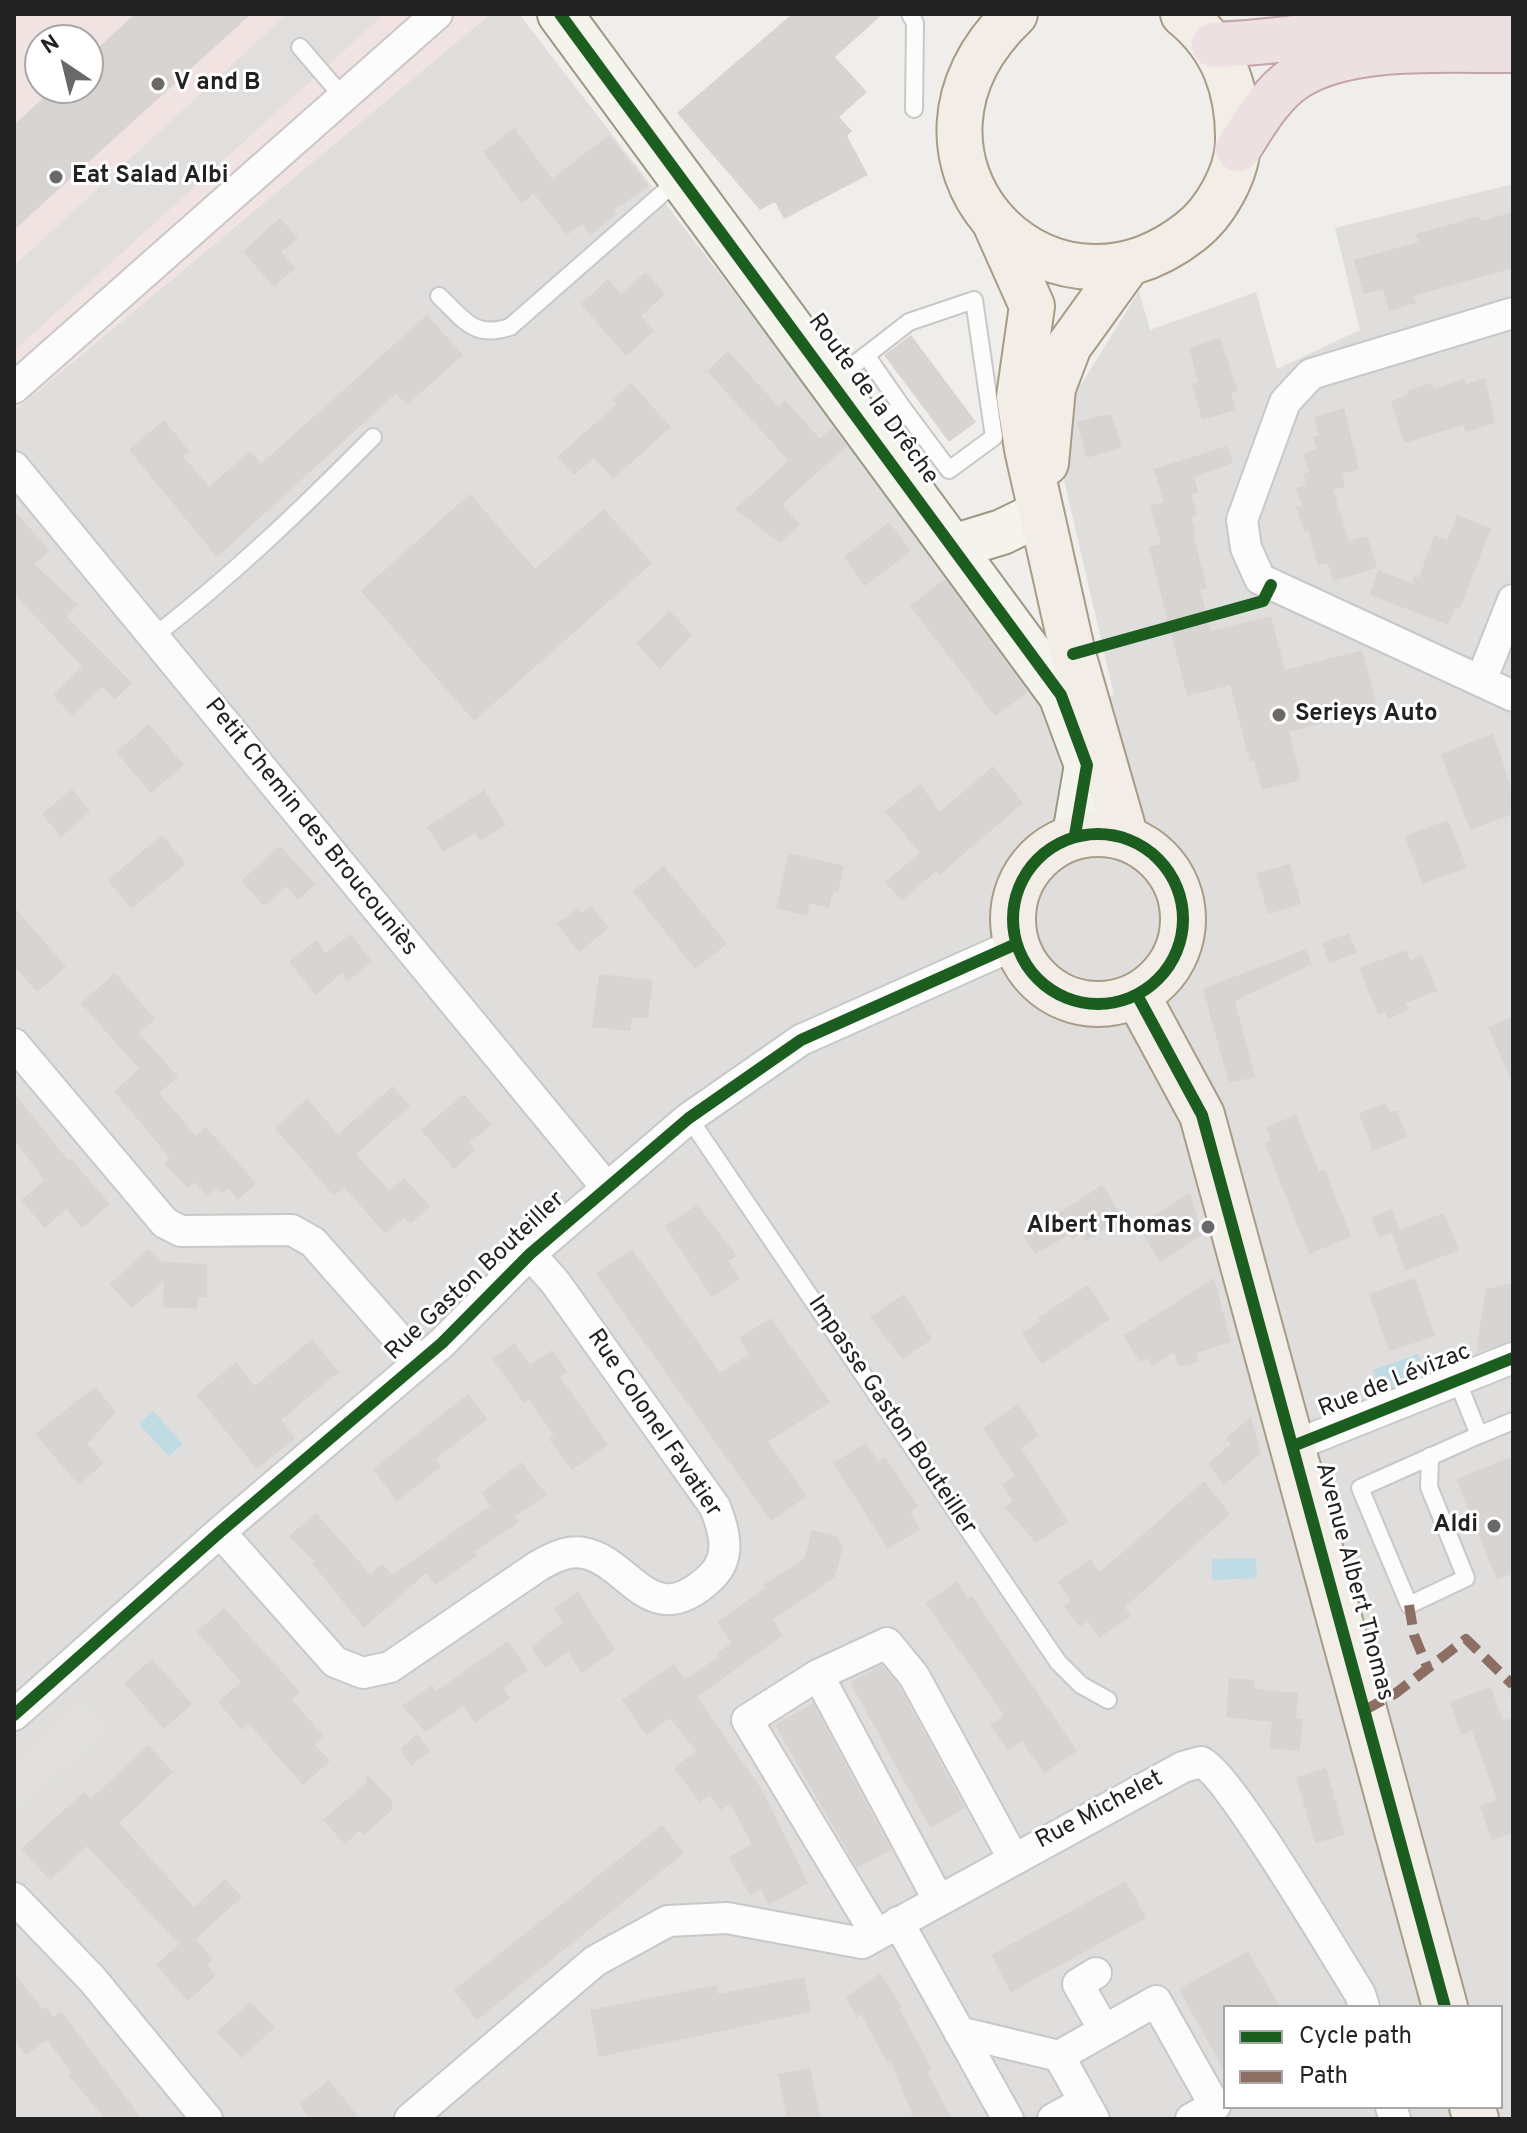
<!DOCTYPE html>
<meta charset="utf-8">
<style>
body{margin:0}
#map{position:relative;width:1527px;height:2133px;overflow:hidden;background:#f0eeeb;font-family:Overpass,sans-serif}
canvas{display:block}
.frame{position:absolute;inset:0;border:16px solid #222;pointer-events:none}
.legend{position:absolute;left:1223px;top:2005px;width:280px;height:104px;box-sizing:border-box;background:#fff;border:2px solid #a7a7a7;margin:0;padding:10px 14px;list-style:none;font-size:24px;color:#222}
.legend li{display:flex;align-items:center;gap:16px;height:40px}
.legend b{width:40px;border:2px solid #a7a7a7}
.north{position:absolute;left:24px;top:24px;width:80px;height:80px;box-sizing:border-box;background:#fff;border:2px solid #a7a7a7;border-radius:50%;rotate:325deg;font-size:22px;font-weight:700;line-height:32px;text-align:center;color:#222}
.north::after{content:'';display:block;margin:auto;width:28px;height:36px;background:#6a6968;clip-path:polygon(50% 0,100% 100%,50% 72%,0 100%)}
</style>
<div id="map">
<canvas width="1527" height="2133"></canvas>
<div class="frame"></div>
<ul class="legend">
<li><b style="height:10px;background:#1b5e20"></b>Cycle path</li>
<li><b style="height:10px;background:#8d6e63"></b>Path</li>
</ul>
<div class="north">N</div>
</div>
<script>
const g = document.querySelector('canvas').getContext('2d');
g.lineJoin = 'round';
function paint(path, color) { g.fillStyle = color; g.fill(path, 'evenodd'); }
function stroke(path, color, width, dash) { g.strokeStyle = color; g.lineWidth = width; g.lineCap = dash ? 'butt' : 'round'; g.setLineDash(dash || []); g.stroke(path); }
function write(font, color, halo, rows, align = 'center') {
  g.font = font + ' Overpass,sans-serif'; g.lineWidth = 6; g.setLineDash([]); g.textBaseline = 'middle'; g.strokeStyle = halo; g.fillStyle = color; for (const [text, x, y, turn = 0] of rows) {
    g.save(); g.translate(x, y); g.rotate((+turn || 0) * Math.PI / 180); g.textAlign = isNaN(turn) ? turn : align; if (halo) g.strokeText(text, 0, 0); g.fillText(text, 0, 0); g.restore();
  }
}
paint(new Path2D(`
 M490,14H519L1056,709L1114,695L1064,480V412L1139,291L1150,330L1256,292L1277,369L1360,330L1335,228L1513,184V2119H14V411ZM1225,2007H1501V2107H1225Z`), '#dfdedc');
paint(new Path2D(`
 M14,14H490L14,411ZM40,40H88V88H40Z`), '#f1e3e1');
paint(new Path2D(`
 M287,14H384L14,351V266Z
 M83,1697L111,1728L14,1816V1759Z`), '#e0dfde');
paint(new Path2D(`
 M1418,1354L1426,1375L1381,1392L1373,1370Z
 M153,1411L183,1444L169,1456L139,1424Z
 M1256,1558L1257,1578L1212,1580V1559Z`), '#bfdbe3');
paint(new Path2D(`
 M135,14H251L14,230V125L54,88H88V57Z
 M792,14H883L835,57L867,92L839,117L852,131L847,136L868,175L784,219L775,202L760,210L677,113Z
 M514,128L552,179L609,135L649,186L614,210L617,214L591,235L582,224L567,235L533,193L522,204L483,152Z
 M1513,212V268L1413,296L1416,303L1389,311L1383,289L1364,294L1354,260L1418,242L1416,234L1479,216L1481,221Z
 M280,218L298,238L281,252L295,268L274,287L243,251Z
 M646,272L665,294L641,316L654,331L626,356L581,304L608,279L621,294Z
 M427,315L463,355L407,405L396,393L217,557L129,450L164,420L189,451L183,456L209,487L250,451L261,464Z
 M911,335L976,422L949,442L884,355Z
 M1220,338L1238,391L1231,392L1236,410L1202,420L1192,384L1198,382L1189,348Z
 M728,351L778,406L785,400L820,439L833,428L847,446L782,504L800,525L780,543L735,509L789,461L707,371Z
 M1485,378L1495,423L1465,432L1464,425L1404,443L1391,401L1409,395L1408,390L1432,383L1434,389L1465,379L1466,384Z
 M631,383L671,427L613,479L594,458L574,475L557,457L617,404L613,400Z
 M1344,408L1359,469L1342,474L1345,487L1333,490L1349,541L1367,536L1377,568L1333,581L1328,563L1318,565L1308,531L1304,532L1296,507L1302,506L1296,488L1306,485L1303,474L1309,472L1303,454L1317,449L1313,437L1319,435L1314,417Z
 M1103,415H1111L1122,447L1087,458L1077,422Z
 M1227,446L1233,463L1194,477L1198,492L1191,494L1197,515L1191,517L1196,533L1193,534L1207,588L1200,590L1211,631L1271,616L1285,670L1362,650L1378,709L1289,732L1301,780L1262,790L1254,761L1250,762L1230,685L1187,696L1149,547L1161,544L1150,506L1164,502L1154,469Z
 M470,494L535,569L604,509L652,563L474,721L361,591Z
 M14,511L50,550L34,564L78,605L66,616L132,683L115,699L102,687L73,716L53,695L82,666L14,594Z
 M1457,515L1491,528L1460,609L1455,607L1448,625L1370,595L1378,570L1412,583L1414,576L1419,578L1434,535L1447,540Z
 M889,522L911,551L865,586L844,557Z
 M945,579L1028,692L995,716L910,606Z
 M670,611L692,635L660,669L636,643Z
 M149,724L184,765L151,793L116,752Z
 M1493,734L1513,793V814L1470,830L1441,754Z
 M993,766L1023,803L939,875L936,871L902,901L885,882L920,853L885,811L920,784L940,812Z
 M72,789L90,811L61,837L42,814Z
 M484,790L506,825L480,841L475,833L443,852L427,827Z
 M1448,820L1467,868L1422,884L1405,836Z
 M162,835L186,864L131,909L108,880Z
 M280,846L315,884L298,900L286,886L264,906L241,881Z
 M789,853L844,866L838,892L833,891L829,908L810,903L807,916L776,908Z
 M1290,864L1301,904L1268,914L1256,873Z
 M664,866L727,944L695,969L633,891Z
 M591,906L609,928L579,952L557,924L578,908L582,913Z
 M14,907L66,967L37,992L14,966Z
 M1349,933L1357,953L1329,963L1322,943Z
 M350,934L372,961L348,981L342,973L316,995L289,962L316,940L326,953Z
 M1306,949L1312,964L1235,1001L1255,1077L1229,1083L1203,989Z
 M1406,950L1410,960L1422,955L1437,991L1406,1003L1409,1010L1388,1019L1385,1012L1378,1015L1359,968Z
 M115,973L155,1019L139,1033L178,1077L159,1093L196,1136L206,1127L256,1183L238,1200L228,1188L222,1193L216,1188L207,1196L194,1182L188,1188L164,1163L170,1158L114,1091L139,1069L81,1003Z
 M599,974L653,980L648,1018H632L630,1031L592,1027Z
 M1513,1017V1084L1488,1027Z
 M393,1086L410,1106L356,1154L389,1191L404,1178L430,1206L410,1224L404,1217L385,1233L344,1187L334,1196L275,1128L307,1099L338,1134Z
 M14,1093L68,1160L70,1158L110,1204L82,1228L66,1209L45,1228L21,1200L45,1180L14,1140Z
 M464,1094L491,1125L469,1143L475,1150L454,1169L421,1130Z
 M1386,1103L1389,1112L1397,1110L1407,1137L1373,1151L1359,1113Z
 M1296,1115L1319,1172L1325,1169L1351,1237L1309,1254L1265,1144L1271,1141L1266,1127Z
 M1102,1185L1123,1217L1086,1241L1081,1234L1072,1239L1069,1235L1035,1254L1024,1236Z
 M1190,1192L1202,1235L1160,1262L1138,1226Z
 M697,1205L737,1256L728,1261L740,1278L712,1297L665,1226Z
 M1392,1209L1400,1230L1444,1213L1459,1250L1405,1271L1392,1233L1379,1238L1372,1217Z
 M148,1249L162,1262L207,1264V1298L198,1297L197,1309L163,1307L164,1281L132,1308L110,1284Z
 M632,1249L720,1373L749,1354L739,1338L771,1318L830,1402L768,1442L807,1496L771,1521L596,1274Z
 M1214,1278L1231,1342L1196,1353L1199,1362L1179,1367L1174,1352L1152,1366L1147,1358L1140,1362L1123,1336Z
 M1415,1278L1435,1336L1389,1351L1369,1294Z
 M1513,1283V1340L1479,1352L1477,1345L1486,1289Z
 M1088,1285L1110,1319L1042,1364L1022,1333L1040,1321L1038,1318Z
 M904,1294L932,1339L902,1359L870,1317Z
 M312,1339L339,1372L281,1420L295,1438L257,1469L196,1395L236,1362L255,1386Z
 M514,1343L530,1365L552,1350L568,1372L560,1377L608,1445L572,1470L549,1439L554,1435L529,1400L524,1403L492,1359Z
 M95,1387L116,1412L87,1444L104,1463L79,1485L35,1434Z
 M468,1394L488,1419L435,1459L441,1467L397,1501L373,1469Z
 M1018,1404L1039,1435L1021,1448L1068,1522L1036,1543L1005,1507L1013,1501L1002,1485L1015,1476L983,1428Z
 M1251,1417L1261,1453L1224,1485L1208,1464L1231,1444L1226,1438Z
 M866,1443L878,1461L885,1457L918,1506L910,1512L920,1529L888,1549L833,1463Z
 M1513,1456V1573L1497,1580L1456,1479Z
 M521,1462L547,1495L515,1516L519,1522L474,1552L477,1556L435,1585L426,1573L364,1628L312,1563L315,1562L289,1536L316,1513L370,1574L382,1564L392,1575L490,1506L482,1493Z
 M1204,1481L1230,1514L1125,1607L1131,1616L1099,1638L1088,1621L1080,1627L1064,1606L1071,1601L1058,1582L1090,1559L1100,1572Z
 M812,1530L836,1536L843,1546L835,1577L773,1620L783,1635L697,1697L762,1790L808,1883L769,1905L761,1889L750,1895L729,1857L752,1844L730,1803L721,1810L710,1795L700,1802L674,1768L696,1751L670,1718L646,1735L622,1700L674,1664L685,1680L719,1656L717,1653L732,1643L717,1622L765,1588L763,1585L804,1559Z
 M957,1581L968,1599L972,1596L1077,1751L1044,1773L1022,1741L1008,1751L990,1725L1004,1715L926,1603Z
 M578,1591L615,1650L582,1673L568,1652L545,1668L531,1647L563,1622L554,1608Z
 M224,1608L300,1692L291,1699L324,1736L314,1744L330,1761L303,1785L249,1724L242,1730L218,1702L241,1682L197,1632Z
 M508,1641L528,1670L504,1688L510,1698L475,1723L463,1706L426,1732L402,1706L432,1685L436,1691Z
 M152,1659L192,1704L164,1729L124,1683Z
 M882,1665L899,1686L965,1808L930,1828L850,1682Z
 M1229,1678L1255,1680L1254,1689L1298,1693L1296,1718L1303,1719L1300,1751L1269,1748L1272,1722L1226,1717Z
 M1491,1687L1503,1721L1513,1717V1836L1509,1834L1492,1840L1480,1806L1497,1800L1472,1731L1461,1735L1450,1702Z
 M813,1703L891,1850L857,1868L775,1725Z
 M417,1734L430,1752L411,1765L400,1749Z
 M148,1745L173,1772L119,1823L194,1907L225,1879L242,1897L195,1939L213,1960L207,1965L216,1975L188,2001L156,1965L179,1944L87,1846L50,1880L21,1849L84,1792L91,1799Z
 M1326,1768L1345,1835L1315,1843L1296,1777Z
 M367,1774L392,1801V1810L364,1835L360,1830L345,1844L323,1820L366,1783Z
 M662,1825L684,1853L477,2020L454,1990Z
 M1126,1881L1146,1918L1011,1992L991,1955Z
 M1248,1951L1280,2007H1225V2072L1179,1989Z
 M14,1972L43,2010L47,2007L54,2017L61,2011L142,2119H106L68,2075L72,2073L47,2040L26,2055L14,2039Z
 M880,1973L901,2006L899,2008L932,2069L927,2072L952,2119H914L890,2060L887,2062L861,2014L856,2017L846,1997Z
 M804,1977L811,2012L599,2057L590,2010L717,1985L718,1994Z
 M250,2002L275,2027L242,2058L217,2032Z
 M810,2068L821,2119H787L778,2074Z
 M329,2080L360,2119H310L299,2104Z`), '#d7d4d2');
const lane = new Path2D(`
 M910,14L915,23L914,109
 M300,47L343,97
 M439,296C464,319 473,339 510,327L679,179
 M866,355L902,407
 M833,381L909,322L974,300L994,437L949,470L902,407L868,430
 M153,637C232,576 303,508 373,437
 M689,1118L1058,1662L1081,1685L1108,1700
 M1479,1435L1513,1421
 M1430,1456L1429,1487L1466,1578L1409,1605L1360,1488L1479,1435L1457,1380`);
const street = new Path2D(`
 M1513,313L1311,374L1285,402L1242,520L1246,548L1260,579L1513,696
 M14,388L437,14
 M14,467L607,1188
 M1481,681L1513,600
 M14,1044L165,1223L181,1231L292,1230L313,1242L419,1362
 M1293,1446L1513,1358
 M220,1532L335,1662L363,1673L390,1667L538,1566C552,1558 567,1550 584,1553C631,1562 651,1636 712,1576C732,1556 724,1530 715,1507L555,1282L530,1254
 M818,1675L747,1720L876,1934
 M14,1715L220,1532L442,1343L530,1254L689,1118L801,1040L1016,944
 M14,1898L92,1979L207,2119
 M938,1899L818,1675L887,1643L914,1676L1013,1858
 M898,1922L1008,2119
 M1096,1973L1078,1984L1104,2030
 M959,2032L1059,2056
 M1391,2107L1395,2119
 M410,2119L595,1961L668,1921L727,1918L862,1943L1183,1767L1201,1762C1229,1774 1336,1956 1360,1994L1364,2007
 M1053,2119L1084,2102
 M1094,2119L1059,2056L1156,2001L1215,2106L1191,2119`);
const secondary = new Path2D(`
 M560,14L1061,695L1087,765L1075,835
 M953,547L1002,532L1041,513`);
const primary = new Path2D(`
 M1015,14C868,154 1043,347 1190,232C1215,213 1237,174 1238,143C1239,91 1224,47 1183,14
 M995,223L1032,306L1019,397L1027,449L1073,654L1126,838
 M1046,463L1053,388L1069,346L1128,264
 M1013 919a85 85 0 1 1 170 0a85 85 0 1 1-170 0Z
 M1137,995L1202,1115L1445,2007
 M1472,2107L1476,2119`);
const highway = new Path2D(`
 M1214,45C1314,41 1412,16 1513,14
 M1238,149C1254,124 1270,95 1295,78C1349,42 1450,51 1513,50`);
stroke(lane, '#c9c8c7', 20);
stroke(street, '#c9c8c7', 34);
stroke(secondary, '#999a82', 48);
stroke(primary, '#a79c86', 48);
stroke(highway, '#c5a2ac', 48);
stroke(lane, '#fdfcfc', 16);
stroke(street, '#fdfcfc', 30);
stroke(secondary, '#f4f4ed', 44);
stroke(primary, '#f3ede7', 44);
stroke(highway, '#ece0e2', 44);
stroke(new Path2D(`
 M1409,1605L1414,1635L1428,1669
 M1365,1710L1396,1693L1466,1639L1513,1685`), '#8d6e63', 10, [20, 10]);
stroke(new Path2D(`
 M560,14L1061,695L1087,765L1075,835
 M1073,654L1263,601L1271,585
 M1013 919a85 85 0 1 1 170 0a85 85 0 1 1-170 0Z
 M1137,995L1202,1115L1445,2007
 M1293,1446L1513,1358
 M14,1715L220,1532L442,1343L530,1254L689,1118L801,1040L1016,944`), '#1b5e20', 12);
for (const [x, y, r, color] of [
 [158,84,8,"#6a6968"],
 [56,177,8,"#6a6968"],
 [1279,715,8,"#6a6968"],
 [1208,1227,8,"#6a6968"],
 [1494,1526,8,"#6a6968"]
]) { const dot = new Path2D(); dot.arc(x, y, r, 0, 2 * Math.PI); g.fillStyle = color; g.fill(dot); stroke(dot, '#fff', 3); }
write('bold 24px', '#222', '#fff', [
 ["V and B",174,84],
 ["Eat Salad Albi",72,177],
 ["Serieys Auto",1295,715],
 ["Albert Thomas",1192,1227,"right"],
 ["Aldi",1478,1526,"right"]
], 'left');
write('24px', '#222', '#fff', [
 ["Route de la Drêche",872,400,54],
 ["Petit Chemin des Broucouniès",310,828,51],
 ["Rue Gaston Bouteiller",476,1277,-43],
 ["Rue de Lévizac",1395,1382,-22],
 ["Impasse Gaston Bouteiller",891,1416,56],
 ["Rue Colonel Favatier",653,1424,56],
 ["Avenue Albert Thomas",1353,1582,75],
 ["Rue Michelet",1100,1811,-28]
]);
</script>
